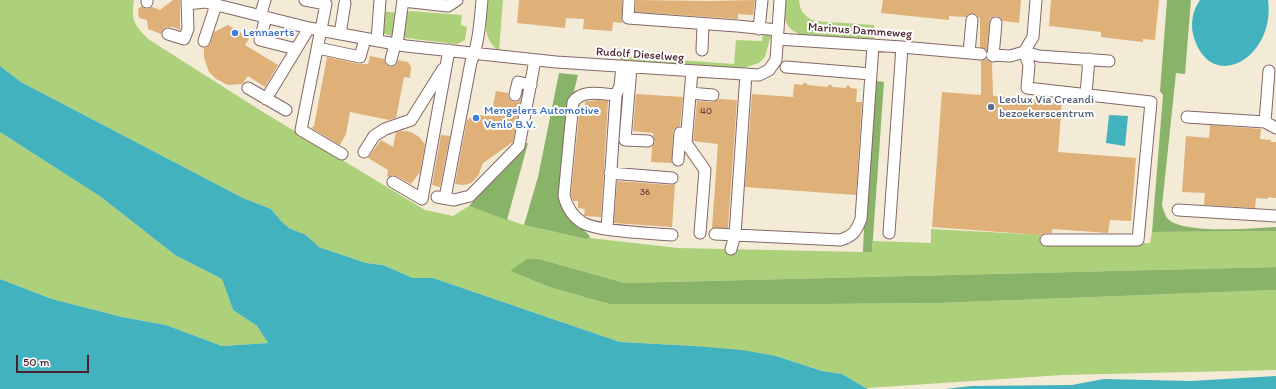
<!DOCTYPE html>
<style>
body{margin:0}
#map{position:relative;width:1276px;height:389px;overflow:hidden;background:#f3ebd6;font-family:Itim,sans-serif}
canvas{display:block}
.scale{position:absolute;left:16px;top:355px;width:73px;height:18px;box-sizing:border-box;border:2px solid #4a1f2b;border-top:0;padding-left:5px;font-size:12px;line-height:14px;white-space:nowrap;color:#4a1f2b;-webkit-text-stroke:3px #fff;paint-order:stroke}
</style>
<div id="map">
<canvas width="1276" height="389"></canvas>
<div class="scale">50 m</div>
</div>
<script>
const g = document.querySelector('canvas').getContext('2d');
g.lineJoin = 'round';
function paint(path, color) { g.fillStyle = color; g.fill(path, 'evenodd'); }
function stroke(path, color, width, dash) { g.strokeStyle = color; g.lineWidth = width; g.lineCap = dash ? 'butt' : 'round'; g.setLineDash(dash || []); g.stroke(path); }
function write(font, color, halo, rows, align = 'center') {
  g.font = font + ' Itim,sans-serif'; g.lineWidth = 4; g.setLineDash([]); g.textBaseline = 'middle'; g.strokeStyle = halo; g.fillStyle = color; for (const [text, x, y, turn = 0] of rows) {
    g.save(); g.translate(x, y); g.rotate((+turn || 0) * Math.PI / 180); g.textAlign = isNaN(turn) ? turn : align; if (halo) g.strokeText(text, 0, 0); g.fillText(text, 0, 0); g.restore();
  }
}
paint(new Path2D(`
 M0,0H134C131,21 134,24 148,39L263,112L425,210L453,216L469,206L524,225L586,239L590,238L678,248L863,252H872L873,241L931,243V229L1045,235V244L1150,243L1152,232L1276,231V267L625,283L539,259L510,271L549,287L609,304H825L939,303L1276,290V370L1062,375L867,388L842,374L822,371L776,356L695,346L620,342L433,278H413L383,265L366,263L319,247L306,235L289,228L281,221L271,209L243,198L21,82L0,66Z
 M488,0H503L499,52C481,36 486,22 488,0Z
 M785,0H799C800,11 804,16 814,21L874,25V40L802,35C783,28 784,18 785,0Z
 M382,11L397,13L393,36L381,33Z
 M410,11L462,15L461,25L467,27L465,40L457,44L405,38L403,34L406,14Z
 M763,34L771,35L765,57L759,63L743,68L620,60V56L734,64L736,40L762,41Z
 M0,132L101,197L175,255L222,279L233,310L257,326L268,343L222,346L166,325L122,317L52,299L0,279Z`), '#add17a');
paint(new Path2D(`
 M1167,0H1191L1185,74L1176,73L1162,206C1164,210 1165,215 1167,218C1181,235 1254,228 1276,227V231L1152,232L1163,95L1160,91Z
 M559,73L578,75L568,115L561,204L566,215L589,235L590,238L586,239L524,225L538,177Z
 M870,80L884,82L872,252H863Z
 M527,143H528L507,220L469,206L522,147Z
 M527,259H539L625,283L1276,267V290L939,303L825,304H609L549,287L510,271Z`), '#8ab36a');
paint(new Path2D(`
 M1200,0H1268C1276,56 1213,95 1194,38C1190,25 1192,11 1200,0Z
 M0,66L21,82L243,198L271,209L281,221L289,228L306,235L319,247L366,263L383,265L413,278H433L620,342L695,346L742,350L776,356L822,371L842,374L868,389H0V279L52,299L122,317L166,325L222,346L268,343L257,326L233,310L222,279L175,255L101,197L0,132Z
 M1109,115L1128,116L1125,146L1106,143Z
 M1276,376V389H945L971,386L1072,385L1104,379L1191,381Z`), '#43b2bf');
paint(new Path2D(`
 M173,0H180V30L173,27H166L163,29L161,34L148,29L147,20L139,18L138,9L142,6L147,9L152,7L160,10Z
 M519,0H622V23L613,22L612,31L583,29L584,19L566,18L565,28L517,23Z
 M636,0L709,1L755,0L753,15L738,14V19L635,12Z
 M883,0H1021L1019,23L1003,21L1000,18L997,16L993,17L990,19L987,50L980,47V19L976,14H969L966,17L949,16V20L881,13Z
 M1051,0H1159L1155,40L1143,39V42L1101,37V32L1049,26Z
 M228,25L243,34L244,31L251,35L245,45L278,65L265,87L248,76L242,84L228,85L216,79L209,72L204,58V48L208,46L210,44L214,32Z
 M370,56L384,59L386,65L390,67L396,65L398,60L408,62L411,67L410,78L404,77L396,118L389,120L350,112L346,134L340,145L311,128L314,126L327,57L359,64H368Z
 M986,59L992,63L993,96L1062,101L1058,152L1136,158L1131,221L1110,220L1108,233L1052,229V233H1046L1041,235L932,227L942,92L981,95V61Z
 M805,82L808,85L827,87L830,84L833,87L845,88L848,85L851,88L857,89L856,102H862L856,195L745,187L752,94L793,97L794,84L802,85Z
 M496,91L508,93V97L513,102H517L521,99L513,142L483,163L478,176L471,183L464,185L455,184L467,120L473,116L478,115L491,116Z
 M636,94L683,97L680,126L674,129L673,132L672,163L651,162L652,147L655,142L653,136V133L633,131Z
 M719,99L737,100L728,228H712L718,144L693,141L697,101L713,102Z
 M598,100L608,101L601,217L584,216L585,209L578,208V201H573L571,195L580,105H585V102L588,101Z
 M1210,125L1261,129L1260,139L1271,140V142H1276V198L1268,197V199L1256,198L1255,208L1204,205L1205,193L1182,192L1186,136L1209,138Z
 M402,131H407L413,133L419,137L425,144L420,172L411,184L396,176L393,175L387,177L388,170L368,158L381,140L393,147L396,132Z
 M441,135L450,136L440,187L432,185Z
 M617,181L671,185L675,184L672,227L614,223Z`), '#dfb078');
const minor = new Path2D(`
 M305,0L326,4L301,130L342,154
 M403,1L448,6L457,0
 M629,1L628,18L737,26L778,30
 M147,2V0
 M187,4L205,2L309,28L406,46L556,62L759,75L769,70L776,60L780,0
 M260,16L265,0
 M266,17L260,40L296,49
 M759,29L762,0
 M168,34L184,39L188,29L187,0
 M340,34L345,3
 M777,39L902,47L981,54
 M204,41L216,5
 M377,41L380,0
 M397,44L403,0
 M318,48L360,57L365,39
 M702,50L703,24
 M969,53L972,20
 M992,55L1010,56L1024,52L1033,37L1036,0
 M993,56L996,23
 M391,60L395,44
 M631,67L625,140L648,141
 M786,67L871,74
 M692,71L686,143L705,170L700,233
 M1269,71L1265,122L1276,128
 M248,88L286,110
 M690,93L713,95
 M1086,94L1089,59
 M515,95L518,82L531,85
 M616,95C601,94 583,89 573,102L564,196C567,207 573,217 583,223C600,232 651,233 672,235
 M266,99L309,28
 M1187,117L1265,122
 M364,152L374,136L385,129L411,120L443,69
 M678,160L680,133
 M610,173L672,178
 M393,182L422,199L449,50
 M437,197L454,200L470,196L519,146L535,60
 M445,198L471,62C479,43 480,21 482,0
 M1178,210L1276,216
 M607,229L616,95L620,86L622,66
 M889,233L902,47
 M715,234L840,240C853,236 856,232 861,219L873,45
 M1046,240H1138L1151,102L1027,88L1029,65L1024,52L1039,56L1109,61
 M731,249L735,235L746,74`);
stroke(minor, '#856667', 13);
stroke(minor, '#fff', 11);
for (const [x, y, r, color] of [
 [235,33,4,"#3f7fe0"],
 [991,107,4,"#5c6f8a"],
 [476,118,4,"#3f7fe0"]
]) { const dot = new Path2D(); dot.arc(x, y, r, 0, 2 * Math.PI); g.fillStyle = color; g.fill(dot); stroke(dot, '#fff', 1.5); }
write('10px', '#6f433e', null, [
 ["40",706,111],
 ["36",645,192]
]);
write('12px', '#4a1f2b', '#fff', [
 ["Marinus Dammeweg",860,31,4],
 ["Rudolf Dieselweg",640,55,4]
]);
write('12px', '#366cbe', '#fff', [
 ["Lennaerts",243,33],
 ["Mengelers Automotive",484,111],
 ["Venlo B.V.",484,125]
], 'left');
write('12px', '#4e5e75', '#fff', [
 ["Leolux Via Creandi",999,100],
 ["bezoekerscentrum",999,114]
], 'left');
</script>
